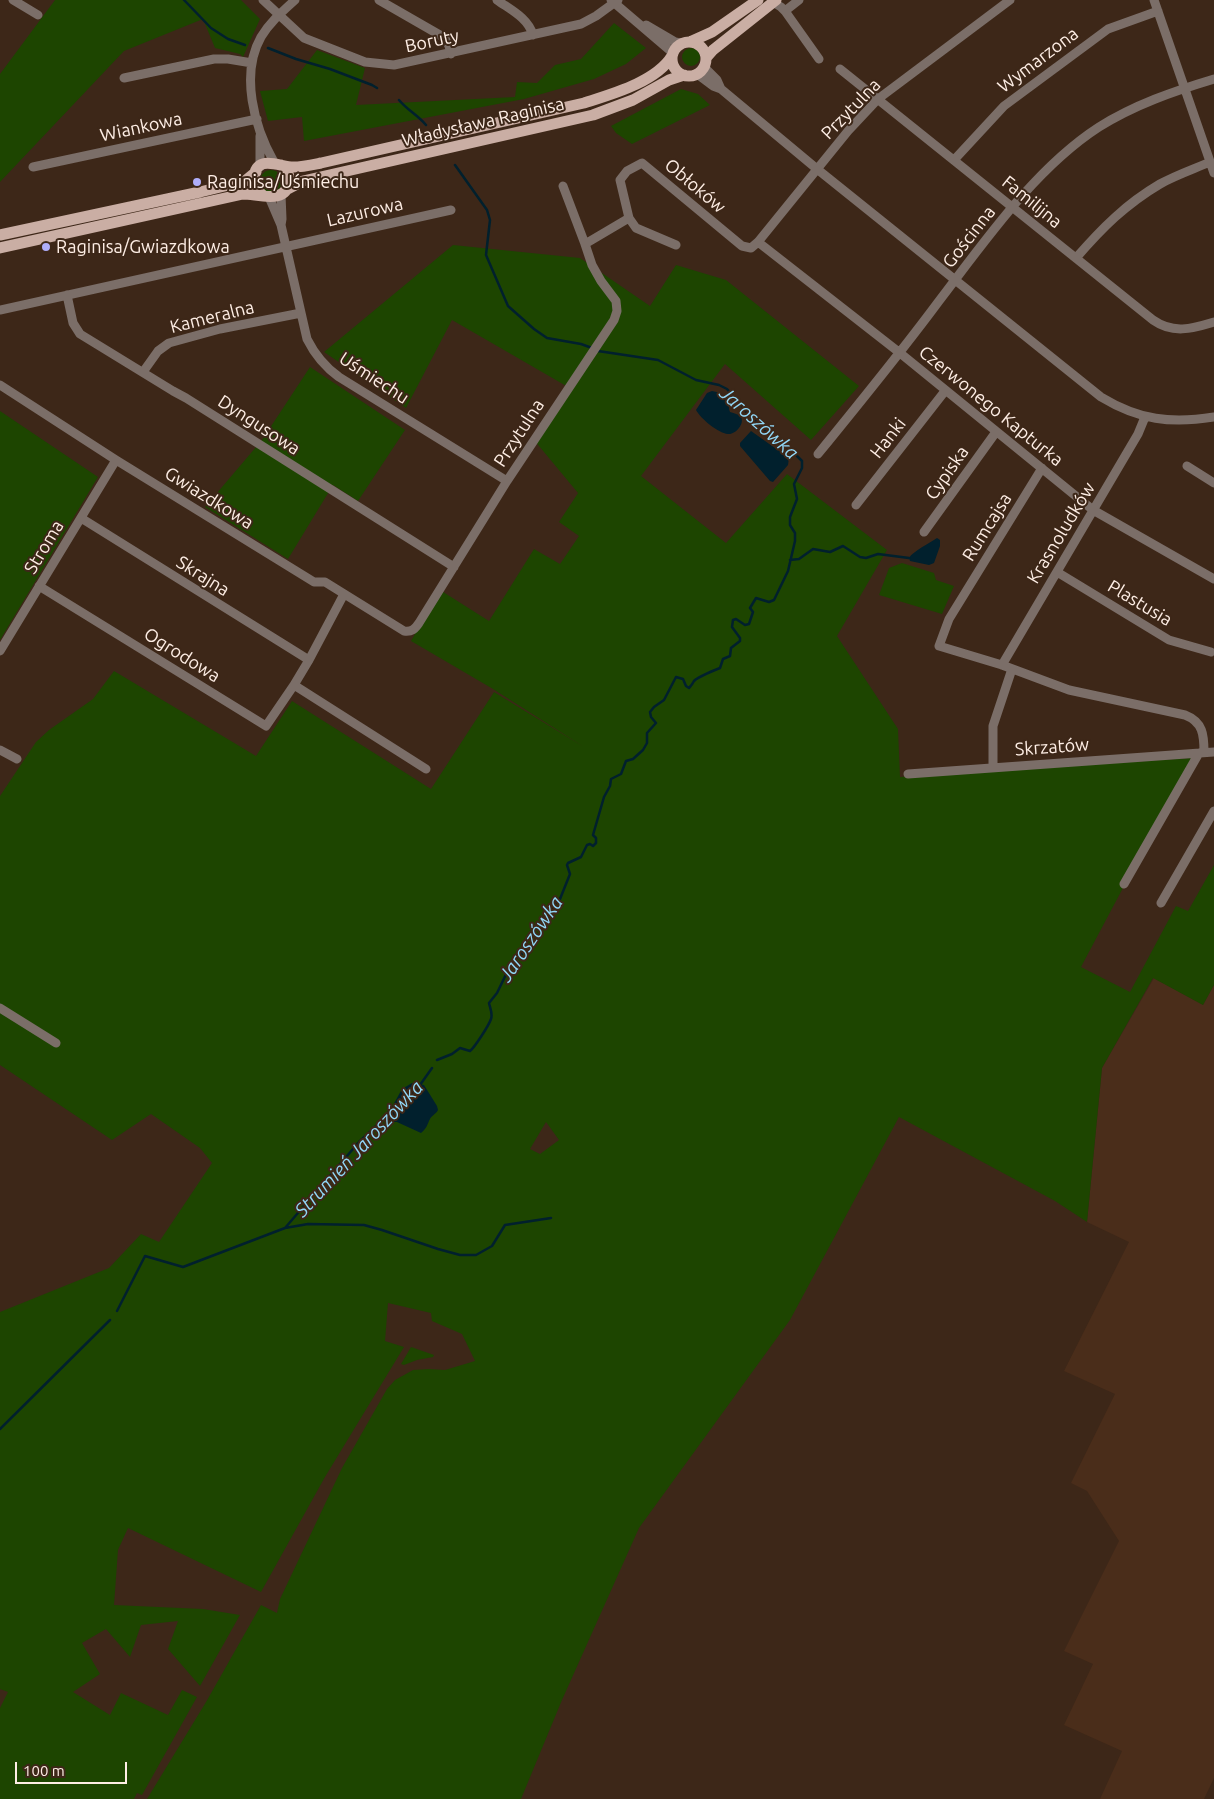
<!DOCTYPE html>
<meta charset="utf-8">
<style>
body{margin:0}
#map{position:relative;width:1214px;height:1799px;overflow:hidden;background:#3d2718;font-family:Ubuntu,sans-serif}
canvas{display:block}
.scale{position:absolute;left:15px;top:1762px;width:112px;height:22px;box-sizing:border-box;border:2px solid #feeee5;border-top:0;padding-left:6px;font-size:15px;line-height:18px;white-space:nowrap;color:#feeee5;-webkit-text-stroke:4px #3d2718;paint-order:stroke}
</style>
<div id="map">
<canvas width="1214" height="1799"></canvas>
<div class="scale">100 m</div>
</div>
<script>
const g = document.querySelector('canvas').getContext('2d');
g.lineJoin = 'round';
function paint(path, color) { g.fillStyle = color; g.fill(path, 'evenodd'); }
function stroke(path, color, width, dash) { g.strokeStyle = color; g.lineWidth = width; g.lineCap = dash ? 'butt' : 'round'; g.setLineDash(dash || []); g.stroke(path); }
function write(font, color, halo, rows, align = 'center') {
  g.font = font + ' Ubuntu,sans-serif'; g.lineWidth = 4; g.setLineDash([]); g.textBaseline = 'middle'; g.strokeStyle = halo; g.fillStyle = color; for (const [text, x, y, turn = 0] of rows) {
    g.save(); g.translate(x, y); g.rotate((+turn || 0) * Math.PI / 180); g.textAlign = isNaN(turn) ? turn : align; if (halo) g.strokeText(text, 0, 0); g.fillText(text, 0, 0); g.restore();
  }
}
paint(new Path2D(`
 M1154,978L1203,1005L1214,985V1778L1204,1799H1100L1122,1751L1064,1725L1093,1664L1064,1651L1119,1541L1087,1491L1071,1483L1115,1394L1064,1371L1129,1242L1087,1222L1102,1068Z`), '#4a2d1a');
paint(new Path2D(`
 M55,0H241L260,19L243,57L240,54L215,48L203,19L124,51L0,182V74Z
 M614,23L646,48L626,64L594,79L524,99L304,141L302,117L268,121L260,91L287,89L317,50L365,68L356,105L515,97L517,82L537,83L555,65L581,59Z
 M682 57a9 9 0 1 1 18 0a9 9 0 1 1-18 0Z
 M681,89L698,94L710,105L632,144L616,133L611,126Z
 M260 181a11 11 0 1 1 22 0a11 11 0 1 1-22 0Z
 M453,245L580,258L650,306L676,265L726,280L859,386L811,440L725,364L641,476L726,543L787,474L887,550L837,636L898,729L900,777L1192,758L1081,967L1130,992L1176,906L1188,911L1214,865V985L1203,1005L1153,978L1102,1068L1087,1222L1055,1201L899,1117L790,1320L639,1528L562,1700L521,1799H147L206,1702L261,1605L277,1613L280,1599L342,1468L387,1389L395,1380L413,1370L429,1369L445,1370L475,1361L462,1334L432,1321L431,1313L388,1303L385,1341L404,1347L325,1477L261,1592L128,1528L118,1550L114,1605L203,1609L240,1615L200,1686L168,1649L178,1621L141,1625L130,1657L106,1629L82,1643L100,1674L73,1692L110,1715L121,1693L168,1715L182,1690L197,1697L142,1795L137,1793L134,1799H0V1708L8,1692L0,1689V1312L109,1268L141,1234L159,1242L212,1163L200,1148L151,1114L112,1140L0,1065V796L36,742L49,730L93,699L114,671L256,756L292,701L431,789L494,692L584,747L493,689L411,641L440,590L489,621L534,549L560,564L579,536L559,522L578,493L534,440L568,387L452,320L406,408L324,352ZM546,1122L559,1140L540,1154L530,1149Z
 M310,367L405,430L358,501L333,485L288,559L205,507L262,440Z
 M0,411L98,477L0,640Z
 M902,563L934,573L936,580L954,586L942,614L879,595L889,568Z
 M411,1347L434,1355L433,1357L417,1360L404,1365L401,1364Z`), '#1d4500');
paint(new Path2D(`
 M712,391L721,393L730,404L729,409L730,412C733,413 738,414 741,417C745,424 735,435 728,434C718,433 701,419 696,410L707,393Z
 M751,431L789,458L788,465L773,482L770,481L740,446V443Z
 M937,538L940,540V546L934,563L929,565L910,561L909,558C913,551 930,543 937,538Z
 M412,1083L424,1085L437,1106L438,1110C436,1114 431,1116 430,1119C427,1125 427,1128 421,1133L397,1122H390L386,1117L387,1112L392,1107L402,1089Z`), '#01202d');
stroke(new Path2D(`
 M184,0L211,28L228,39L245,45
 M268,48L296,59L330,69L372,85L377,88
 M399,100C407,110 418,115 426,125
 M455,165L487,210L490,220L486,255L508,306L534,329L547,338L581,344L592,348
 M790,560L799,559L813,549L830,552L843,546L860,557L866,558L878,554L909,558
 M437,1060L452,1054L460,1048L470,1051C475,1047 489,1025 491,1019C493,1014 490,1008 489,1003L497,993L513,960L522,954L526,940L537,925L546,919L553,906L560,899L570,874L567,865L568,863L581,857L587,845L590,844L593,846L596,843V838L593,835L604,797L610,786L611,779L621,774L626,761L633,759L643,750L647,743V733L656,723L651,717L650,712L654,707L664,700L676,677L683,679L686,686L689,688C691,686 693,683 694,681C698,677 715,670 720,668L723,659L730,656L731,648L740,641V638L732,627L733,620L736,619L745,625L749,624L753,612L750,608L756,598L769,602L774,600L788,571L795,541V533L790,525V517L797,499L794,484L802,468V461L791,450L769,435L748,414L727,389L719,385L696,380L658,360L598,351
 M420,1085L432,1068
 M285,1228L308,1224L364,1225L382,1230L438,1249L460,1255H476L492,1246L505,1225L551,1218
 M117,1311L145,1256L183,1267L285,1228L359,1142L387,1116
 M0,1429L110,1320`), '#01202d', 2.5);
stroke(new Path2D(`
 M13,0L38,15
 M263,0L304,38L365,62L394,65L581,24L596,16L618,0
 M379,0L445,38L449,46L451,54
 M497,0C511,10 528,18 533,35
 M611,0L673,53
 M1154,0L1214,173
 M773,2L781,7L785,11L819,59
 M785,11L799,0
 M646,25L675,42L681,43
 M704,67L717,80L721,89
 M840,69L1153,320C1173,334 1191,329 1214,322
 M697,74L713,86L721,89L817,169L1101,397C1139,420 1171,424 1214,417
 M124,78L214,59H228L252,63
 M954,160L1004,106L1108,29L1158,11
 M274,162C254,127 240,74 261,37C270,22 283,11 295,0
 M33,167L257,119
 M260,167V136
 M563,186L585,244L629,218
 M281,195L282,219L281,225
 M269,197L281,225L307,339C315,355 325,367 339,377L507,481
 M758,242L900,353L1093,510L1214,579
 M676,245L636,228L629,218L620,180L627,171L642,163L742,246L751,248L758,242L848,131L878,99L1010,0
 M1076,258C1102,228 1126,204 1160,184C1176,175 1194,169 1210,162
 M67,295L73,323L80,334L173,391L186,398L454,567
 M0,310L451,210
 M143,372L158,351L169,343L220,329L301,313
 M0,385L116,460L314,582H325L404,631C412,632 415,629 419,623L507,481L614,320L617,311L616,301L601,281L592,265L585,244
 M818,454C858,405 898,356 936,305C983,244 1034,169 1099,127C1134,105 1174,91 1214,79
 M1187,466L1214,483
 M1042,468L949,619L939,646L1002,665L1069,690L1185,715C1203,722 1204,735 1204,752
 M856,505L945,391
 M81,518L309,660
 M924,532L996,432
 M1057,572L1169,640L1211,652
 M39,586L266,726L294,685
 M344,594L309,660L294,685L426,769
 M0,651L116,460
 M1002,665L1138,434L1145,417
 M0,750L17,759
 M993,767V726L1012,669
 M908,774L1214,752
 M1124,884L1199,753
 M1161,903L1214,811
 M0,1008L56,1043`), '#7b6e68', 9);
stroke(new Path2D(`
 M692,41L712,32L758,0
 M672 59a17 17 0 1 1 34 0a17 17 0 1 1-34 0Z
 M706,58L713,50L776,0
 M286,190L303,181L593,115L633,100L669,80L684,75
 M264,196C258,192 254,187 254,179C255,153 280,167 293,167C302,167 311,165 321,163L584,103C612,94 656,82 672,56
 M0,235L200,192L245,181L256,172
 M0,248L243,194C258,194 287,205 289,181C290,174 286,169 281,165`), '#caaea4', 11);
for (const [x, y, r, color] of [
 [197,182,5,"#afaefa"],
 [46,247,5,"#afaefa"]
]) { const dot = new Path2D(); dot.arc(x, y, r, 0, 2 * Math.PI); g.fillStyle = color; g.fill(dot); stroke(dot, '#3d2718', 2); }
write('18px', '#feeee5', '#3d2718', [
 ["Boruty",432,41,-12],
 ["Wymarzona",1038,60,-37],
 ["Przytulna",851,109,-46],
 ["Władysława Raginisa",483,122,-13],
 ["Wiankowa",141,127,-12],
 ["Obłoków",695,186,40],
 ["Familijna",1032,202,39],
 ["Lazurowa",365,212,-13],
 ["Gościnna",969,237,-52],
 ["Kameralna",212,317,-14],
 ["Uśmiechu",374,378,33],
 ["Czerwonego Kapturka",991,406,39],
 ["Dyngusowa",259,425,33],
 ["Przytulna",519,433,-57],
 ["Hanki",888,438,-52],
 ["Cypiska",947,473,-55],
 ["Gwiazdkowa",209,498,32],
 ["Rumcajsa",987,527,-58],
 ["Krasnoludków",1061,533,-59],
 ["Stroma",44,547,-59],
 ["Skrajna",203,576,32],
 ["Plastusia",1140,603,31],
 ["Ogrodowa",182,655,32],
 ["Skrzatów",1052,747,-4]
]);
write('18px', '#feeee5', '#3d2718', [
 ["Raginisa/Uśmiechu",207,182],
 ["Raginisa/Gwiazdkowa",56,247]
], 'left');
write('italic 19px', '#91d7f7', '#3d2718', [
 ["Jaroszówka",759,423,42],
 ["Jaroszówka",531,939,-56],
 ["Strumień Jaroszówka",359,1149,-47]
]);
</script>
